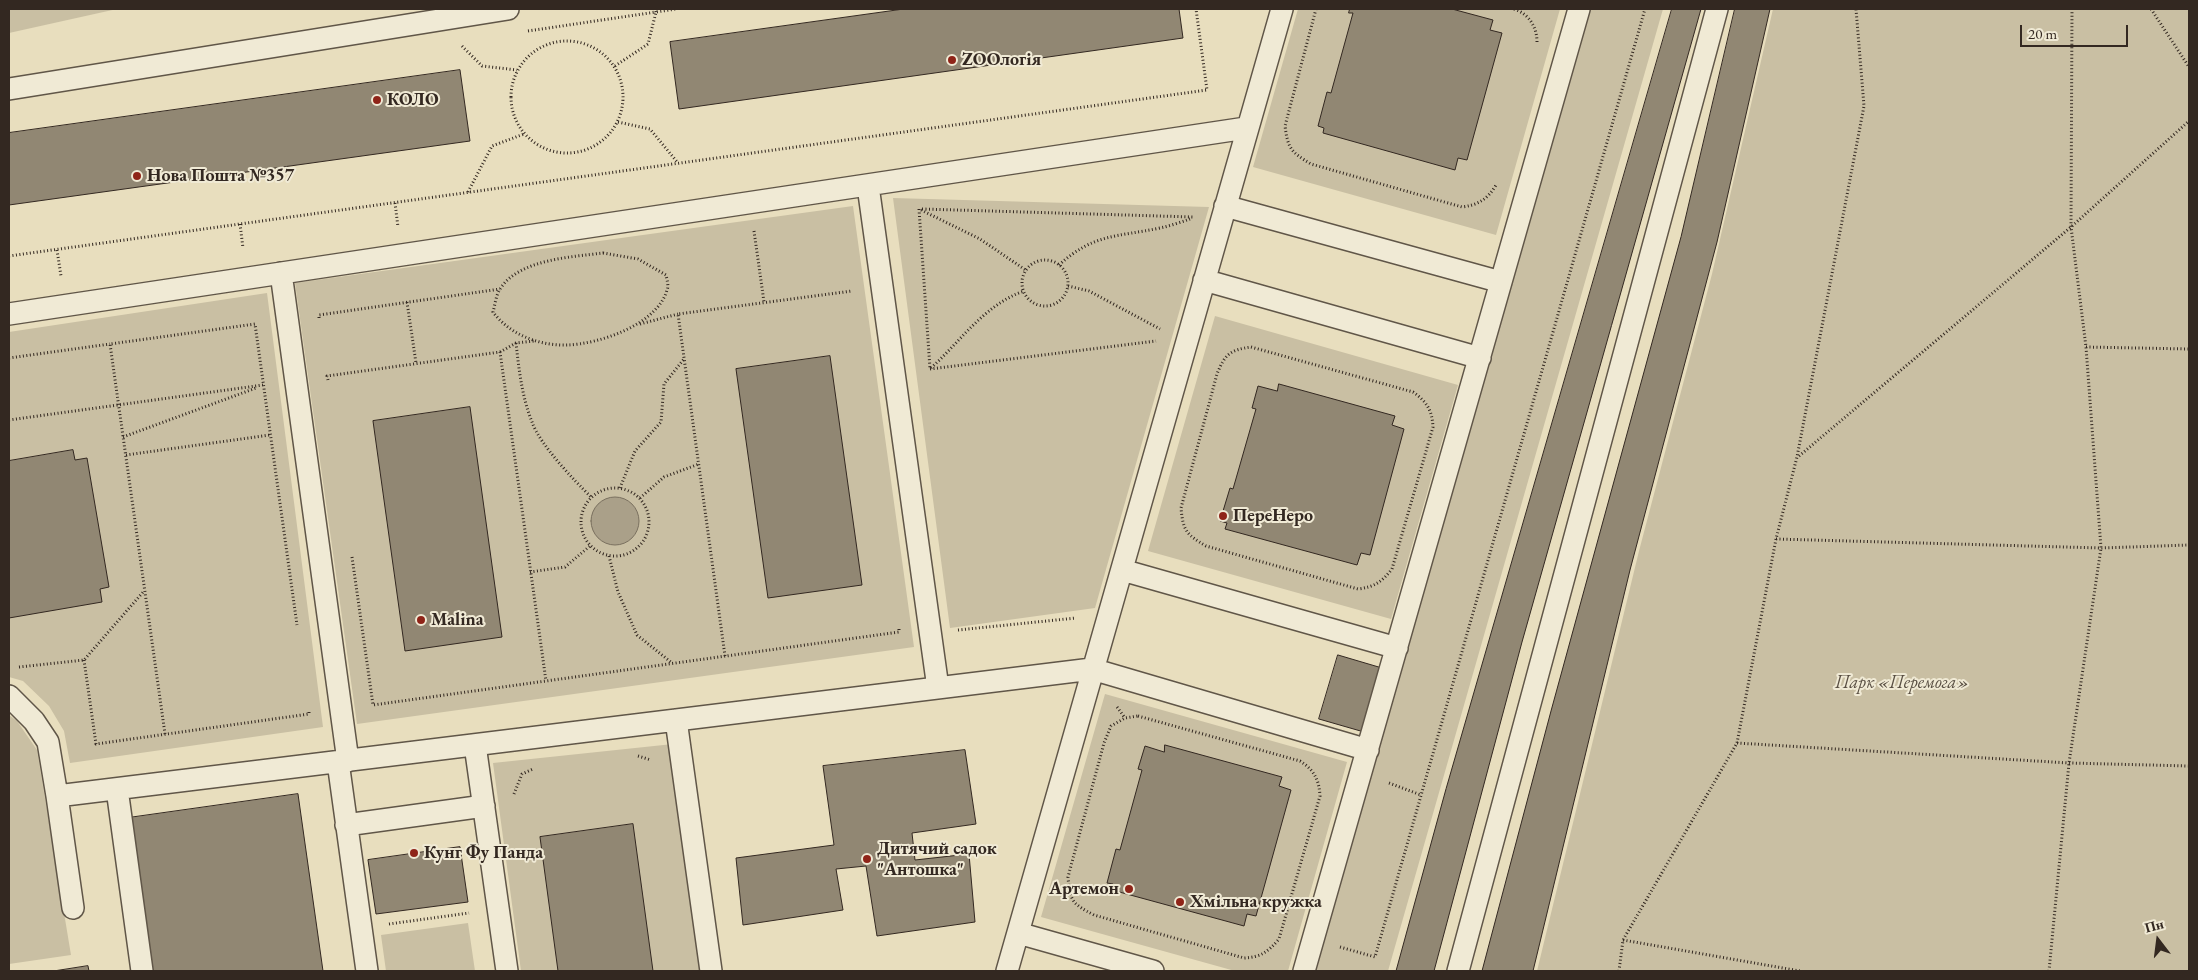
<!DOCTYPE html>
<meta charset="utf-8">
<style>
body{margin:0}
#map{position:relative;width:2198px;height:980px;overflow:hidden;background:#e8debe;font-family:"EB Garamond",serif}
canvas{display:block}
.frame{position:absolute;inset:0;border:10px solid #332821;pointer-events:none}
.north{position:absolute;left:2133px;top:915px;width:50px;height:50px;-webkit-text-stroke:4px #f0ead5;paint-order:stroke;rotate:345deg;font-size:14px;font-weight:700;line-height:20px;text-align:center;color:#332821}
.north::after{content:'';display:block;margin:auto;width:18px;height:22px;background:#332821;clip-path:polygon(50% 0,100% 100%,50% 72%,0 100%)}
.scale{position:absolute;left:2020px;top:25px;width:108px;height:22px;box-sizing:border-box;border:2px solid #332821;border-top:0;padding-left:6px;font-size:15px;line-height:18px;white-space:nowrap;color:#332821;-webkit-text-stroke:4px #f0ead5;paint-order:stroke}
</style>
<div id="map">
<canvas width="2198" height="980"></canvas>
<div class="frame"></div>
<div class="north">Пн</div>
<div class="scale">20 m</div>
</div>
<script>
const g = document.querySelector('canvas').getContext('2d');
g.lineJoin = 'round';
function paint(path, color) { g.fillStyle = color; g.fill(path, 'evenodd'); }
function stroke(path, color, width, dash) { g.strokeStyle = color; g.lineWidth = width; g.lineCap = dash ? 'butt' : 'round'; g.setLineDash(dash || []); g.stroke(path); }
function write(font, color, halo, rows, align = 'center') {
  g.font = font + ' "EB Garamond",serif'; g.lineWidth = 4; g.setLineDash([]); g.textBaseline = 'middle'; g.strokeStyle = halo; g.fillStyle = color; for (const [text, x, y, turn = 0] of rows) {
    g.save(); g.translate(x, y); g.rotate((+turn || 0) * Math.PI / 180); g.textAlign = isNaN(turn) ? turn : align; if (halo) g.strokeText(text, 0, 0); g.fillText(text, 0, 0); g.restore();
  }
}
paint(new Path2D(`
 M9,9H117L9,33Z
 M1298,9H1560L1496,235L1253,167Z
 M1590,9H1663L1388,971H1315Z
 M1773,9H2189V971H1537L1639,551L1712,274Z
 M893,198L1209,207L1095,608L950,628Z
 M853,206L914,647L357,724L295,283Z
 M267,293L323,727L70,763L64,731L49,706L23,681L9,677V332Z
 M1215,316L1458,385L1391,619L1148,551Z
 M1105,694L1347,762L1288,971H1235L1041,917Z
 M9,715L17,721L37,750L71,955L9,964Z
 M673,744L700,971H521L493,763Z
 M468,923L475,971H386L381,935Z`), '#c9bfa3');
const water = new Path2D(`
 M591 521a24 24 0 1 1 48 0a24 24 0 1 1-48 0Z`);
paint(water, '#aaa089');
stroke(water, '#7a705f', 1);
const building = new Path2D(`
 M904,9H1179L1183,38L679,109L670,42Z
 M1350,9H1452L1493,20L1490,30L1502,33L1467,160L1458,158L1455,170L1323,133L1324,128L1318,126L1327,92L1331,93L1353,13H1349Z
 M1672,9H1701L1522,642L1434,971H1396L1446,789Z
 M1735,9H1770L1717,242L1630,570L1533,971H1482L1551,711L1681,237Z
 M460,70L470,141L9,205V133Z
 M830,356L862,585L768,598L736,369Z
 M1279,384L1395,416L1392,425L1404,429L1370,555L1361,553L1357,565L1225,529L1227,523L1220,521L1230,488L1233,489L1256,409L1252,408L1258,386L1277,391Z
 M470,407L502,637L405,651L373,421Z
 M73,450L75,460L87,458L109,587L100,589L102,602L9,618V461Z
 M1338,655L1382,668L1364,732L1319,719Z
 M1165,745L1282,777L1279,786L1291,790L1256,916L1247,914L1244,926L1112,890L1113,884L1107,883L1116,849L1120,850L1142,770L1138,769L1145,746L1164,752Z
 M965,750L976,824L912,833L915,860L969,854L975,922L877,936L866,866L836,869L843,910L743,925L736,858L834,845L823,766Z
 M298,794L323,971H150L128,818Z
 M633,824L653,971H558L540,837Z
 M460,847L468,902L376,914L368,860Z
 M88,966L89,971H54Z`);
paint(building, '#918773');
stroke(building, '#332821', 1);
const service = new Path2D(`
 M9,89L508,9
 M868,186L938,688
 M1225,206L1501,282
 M281,273L348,761
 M1204,280L1480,358
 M9,314L1246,128
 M1122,570L1397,648
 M9,696L34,721L48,742L57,796L1092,669L1368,750
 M676,720L711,971
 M475,745L507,971
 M338,762L367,971
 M117,789L142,971
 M57,796L73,908
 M346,825L484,806
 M1018,933L1153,971
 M1007,971L1282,9
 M1304,971L1579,9
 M1458,971L1717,9`);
stroke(service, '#605648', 24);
stroke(new Path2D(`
 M1316,9L1285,126C1288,149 1291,152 1311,164L1462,207C1478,205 1488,199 1496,185
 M1514,9C1529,14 1537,27 1537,42
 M2151,9L2189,67
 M528,31L656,12L655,9
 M511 97a56 56 0 1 1 112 0a56 56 0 1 1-112 0Z
 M462,46L482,66L517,70
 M615,66L648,44L656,12L676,9
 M618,122L650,129L678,163
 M468,192L492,146L524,134
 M395,203L398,227
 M919,209L930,369
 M922,209L1193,217
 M921,210L980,239L1027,271
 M240,224L243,248
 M754,231L764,302
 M57,250L61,276
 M603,253L638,259L666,275C667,280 669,286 667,290C657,325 599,344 567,345C539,346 509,334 493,312C495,305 496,295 500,289C519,259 572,257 603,253Z
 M9,256L1207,90L1196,9
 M1022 283a23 23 0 1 1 46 0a23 23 0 1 1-46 0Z
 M1059,265C1094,233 1118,237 1160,228C1170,226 1181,222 1190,219
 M1068,286L1089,291L1160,329
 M407,302L416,363
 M319,318V315L500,289
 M640,324L678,314
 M516,343C519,370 522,397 532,422C540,445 574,480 591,497
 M1251,347L1413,392C1427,402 1432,410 1433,427L1392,569C1382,582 1374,587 1358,589L1206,546C1187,535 1183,531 1181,508L1217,374C1225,354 1230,350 1251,347Z
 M2086,347L2189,349
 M500,352L516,343L534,341
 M9,358L110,344
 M931,368C961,341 984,305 1024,291
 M930,369L1156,341
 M328,380L327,376L500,352L546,681
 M9,420L263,385
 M123,437L256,388
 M126,455L270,435
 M1799,456L2071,227L2189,121
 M581 522a34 34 0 1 1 68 0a34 34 0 1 1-68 0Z
 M620,488L635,451L661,422L664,384L684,359
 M640,498L664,477L699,464
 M1776,539L2101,548L2189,545
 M609,556L618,592L637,635L672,663
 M352,557L373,705L899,632V629
 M530,572L565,567L590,546
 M958,630L1076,618
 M725,656L678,314L852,291
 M84,660L96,744L309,714V711
 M19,667L84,660L144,591
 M1117,707L1125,718
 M1138,716L1300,761C1314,770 1319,779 1320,796L1279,939C1268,952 1261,957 1244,958L1094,915C1073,904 1070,902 1068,877L1104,743L1111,726L1125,718Z
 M165,734L110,344L255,324L297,625
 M1737,743L2069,763L2189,766
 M638,756L651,760
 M1389,783L1421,795
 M514,794L522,774L533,769
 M389,924L469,913
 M1623,940L1800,971
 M1340,947L1375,957L1645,9
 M1619,971L1623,940L1737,743L1776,539L1797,457L1864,106L1856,9
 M2049,971L2069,763L2101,548L2086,347L2071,227L2072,9`), '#332821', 3, [1, 2.5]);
stroke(service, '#f0ead5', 21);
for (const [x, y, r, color] of [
 [952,60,5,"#8f2418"],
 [377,100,5,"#8f2418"],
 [137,176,5,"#8f2418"],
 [1223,516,5,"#8f2418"],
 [421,620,5,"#8f2418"],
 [414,853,5,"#8f2418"],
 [867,859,5,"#8f2418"],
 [1129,889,5,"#8f2418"],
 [1180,902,5,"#8f2418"]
]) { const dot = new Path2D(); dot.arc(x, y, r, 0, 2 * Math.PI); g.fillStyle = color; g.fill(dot); stroke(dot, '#f0ead5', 2); }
write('bold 18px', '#332821', '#f0ead5', [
 ["ZООлогія",962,60],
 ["КОЛО",387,100],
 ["Нова Пошта №357",147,176],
 ["ПереНеро",1233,516],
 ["Malina",431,620],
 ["Дитячий садок",877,849],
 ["\"Антошка\"",877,870],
 ["Кунг Фу Панда",424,853],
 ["Артемон",1119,889,"right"],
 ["Хмільна кружка",1190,902]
], 'left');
write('italic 18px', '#584e42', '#f0ead5', [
 ["Парк «Перемога»",1902,683]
]);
</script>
